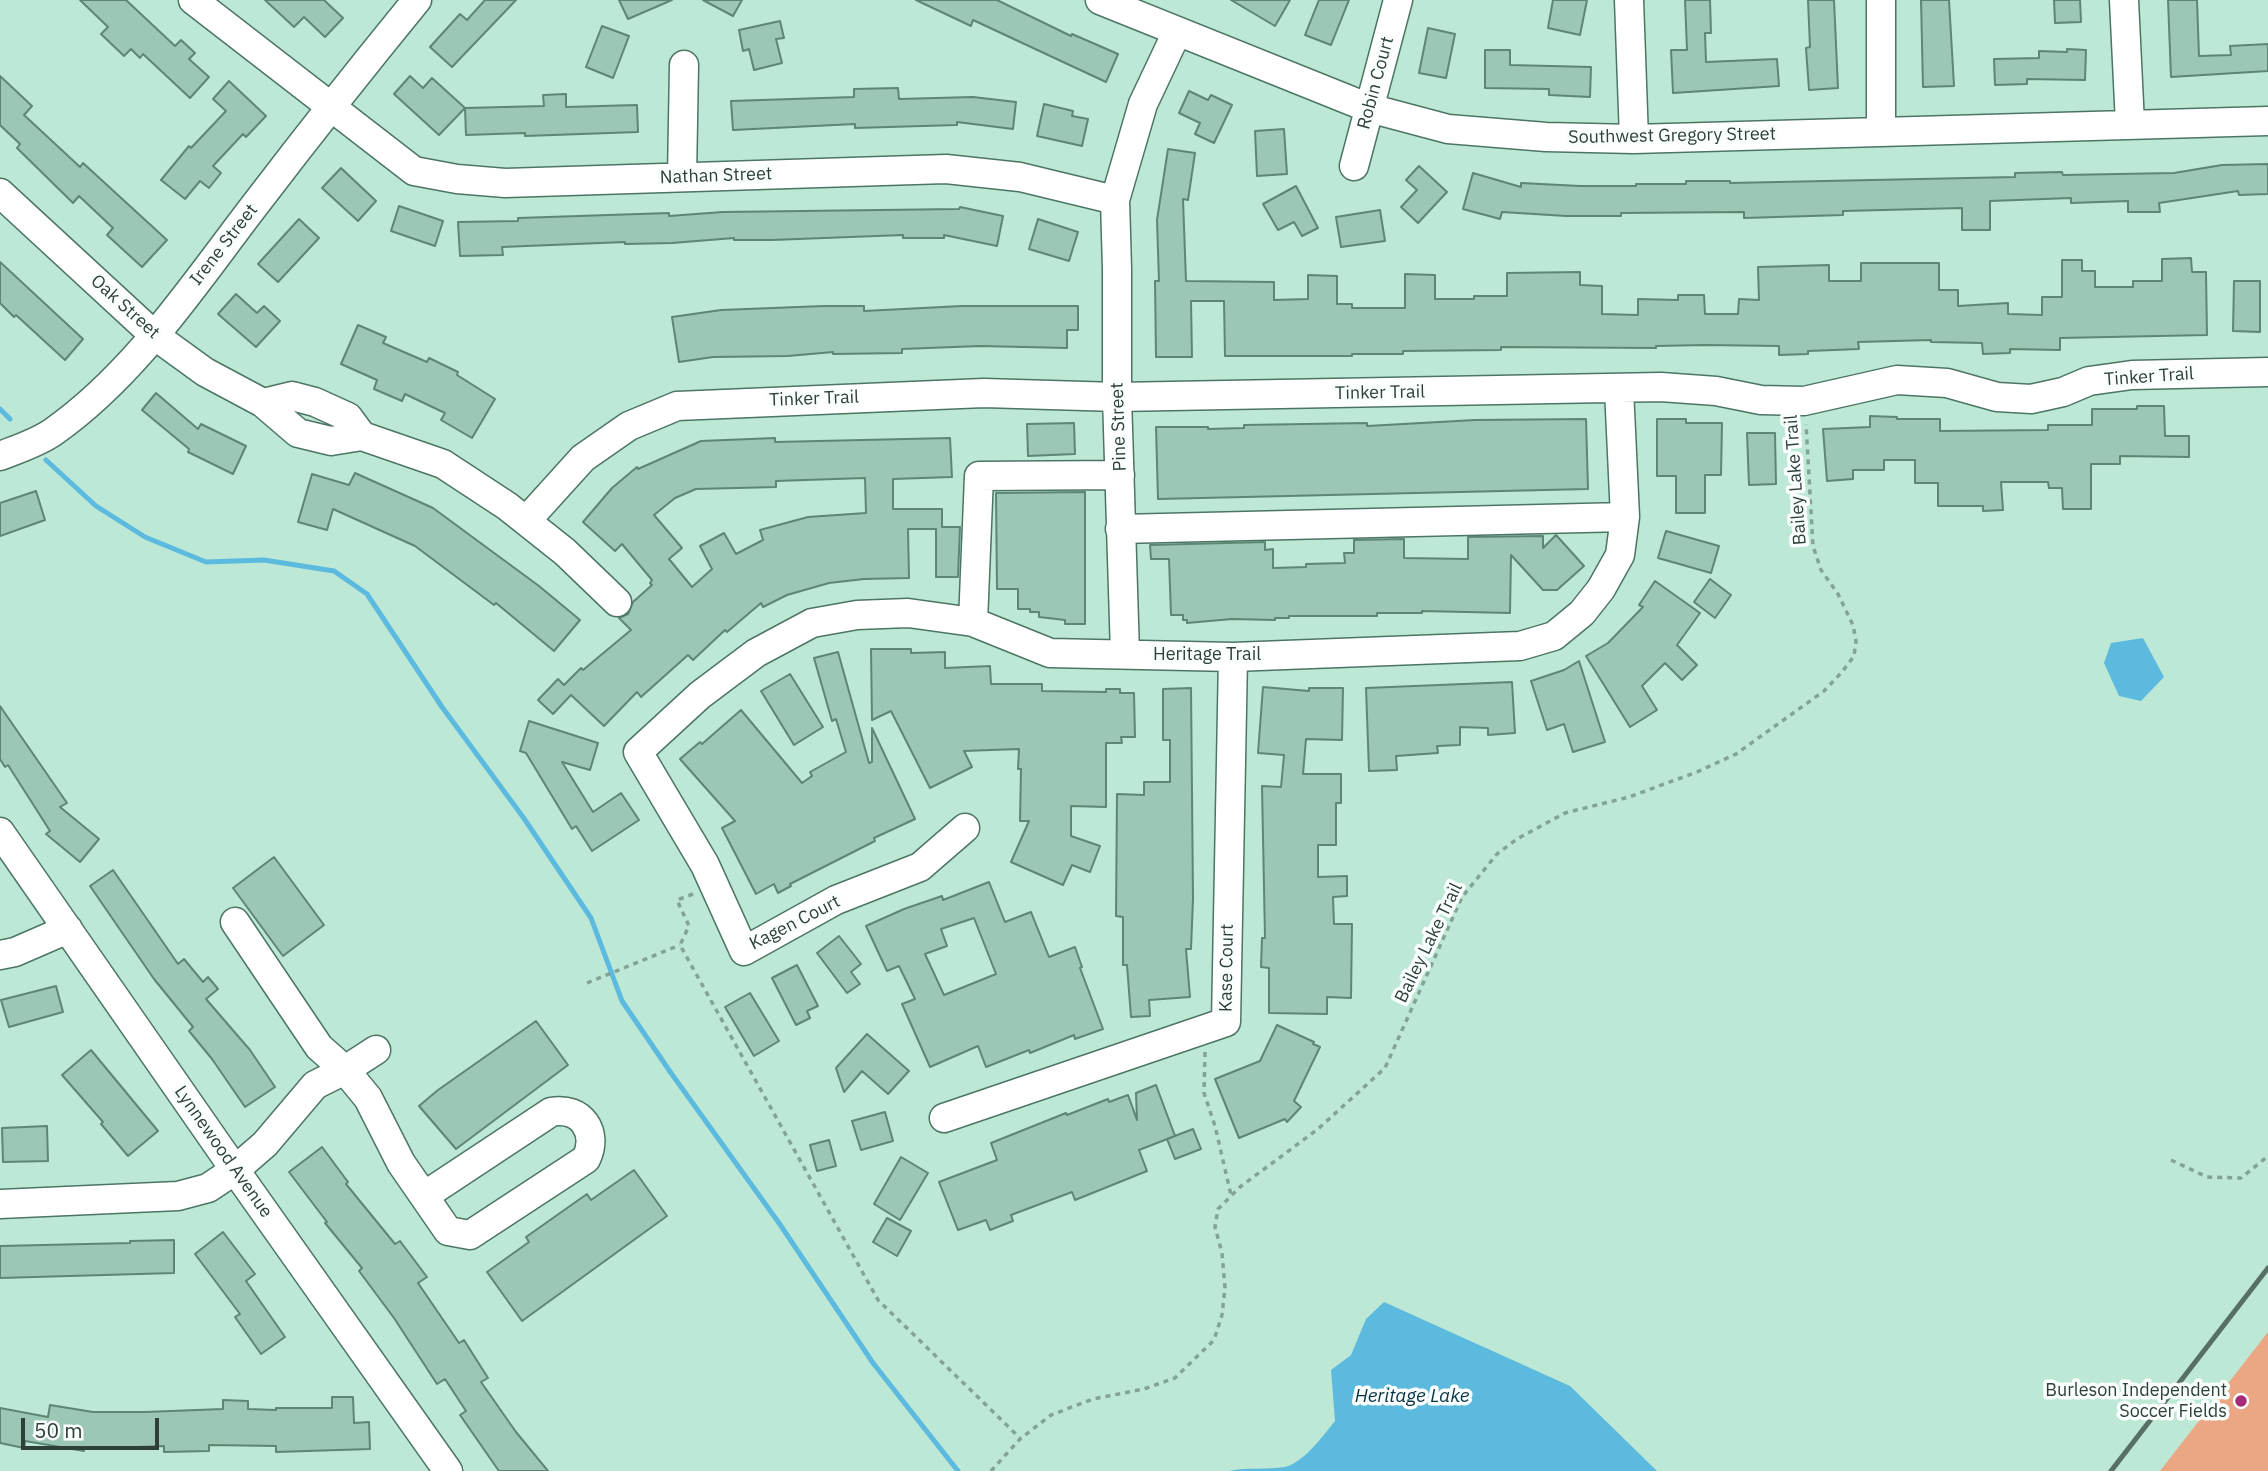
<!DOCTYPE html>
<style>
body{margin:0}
#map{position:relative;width:2268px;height:1471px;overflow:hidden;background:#bce8d5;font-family:"IBM Plex Sans",sans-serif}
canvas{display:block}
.scale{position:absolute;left:21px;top:1418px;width:138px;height:32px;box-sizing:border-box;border:4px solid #2e4039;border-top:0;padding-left:9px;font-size:21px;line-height:24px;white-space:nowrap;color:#2e4039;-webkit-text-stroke:5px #fafffd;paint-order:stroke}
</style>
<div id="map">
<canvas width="2268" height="1471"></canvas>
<div class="scale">50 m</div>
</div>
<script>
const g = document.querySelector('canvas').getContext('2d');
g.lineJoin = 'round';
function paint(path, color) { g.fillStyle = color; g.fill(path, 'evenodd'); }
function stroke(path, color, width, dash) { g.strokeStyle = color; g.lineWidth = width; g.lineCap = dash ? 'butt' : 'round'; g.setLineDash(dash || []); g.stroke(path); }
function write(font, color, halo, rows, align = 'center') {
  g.font = font + ' "IBM Plex Sans",sans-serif'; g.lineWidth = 7; g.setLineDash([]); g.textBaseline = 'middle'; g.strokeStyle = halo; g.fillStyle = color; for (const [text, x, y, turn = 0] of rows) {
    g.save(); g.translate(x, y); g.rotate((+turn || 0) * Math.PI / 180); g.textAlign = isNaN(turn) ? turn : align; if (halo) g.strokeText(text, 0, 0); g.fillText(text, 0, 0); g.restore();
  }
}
paint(new Path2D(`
 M2268,1332V1471H2160Z`), '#eba683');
paint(new Path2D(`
 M2143,638L2164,677L2141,701L2119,696L2104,663L2111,643Z
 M1384,1302L1570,1386L1657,1471H1229C1247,1467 1267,1470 1285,1467C1303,1463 1324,1435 1335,1421L1331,1370L1351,1355L1366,1319Z`), '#5dbadf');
stroke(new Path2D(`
 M0,409L10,419
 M46,460L96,506L145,537L206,562L264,560L334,571L367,594L442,707L523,817L591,918L622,1001L671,1073L779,1223L873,1363L958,1471`), '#5dbadf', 5);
const building = new Path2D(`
 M80,0H126L175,46L181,40L195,53L189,59L209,77L190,98L143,54L140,58L131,49L124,56L101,34L108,27Z
 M265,0H324L343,18L325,37L304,17L294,27Z
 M485,0H516L452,67L430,47L460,14L467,20Z
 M619,0H672L628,19Z
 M703,0H742L733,16Z
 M916,0H997L1071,36L1072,34L1118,54L1106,82L973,20L971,26Z
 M1231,0H1290L1275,26Z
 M1319,0H1349L1331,45L1305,35Z
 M1553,0H1587L1580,35L1548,28Z
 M1685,0H1710L1711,33H1705L1706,62L1777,59L1779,86L1673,93L1671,50H1687Z
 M1808,0H1834L1838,88L1809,90L1806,48L1810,47Z
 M1921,0H1949L1954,86L1923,87Z
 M2054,0H2080L2081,22L2055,23Z
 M2168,0H2197L2199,56L2231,55L2230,46L2268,44V71L2171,77Z
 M780,21L784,38L776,39L782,63L754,70L749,49L743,51L739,30Z
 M602,26L629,36L613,78L586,67Z
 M1428,28L1455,34L1446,78L1419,73Z
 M2067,49L2086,50L2085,80L2027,79V84L1995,85L1994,59L2039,58V51L2067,52Z
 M1485,50H1510V65L1591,67L1590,97L1549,95V89L1485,88Z
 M0,76L32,106L24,115L80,167L83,163L167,240L142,267L107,235L113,228L79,196L73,203L17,148L20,144L0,125Z
 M410,76L423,88L432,78L465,108L439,135L394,94Z
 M229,81L266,116L246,137L243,134L213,166L221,173L209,188L200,181L185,199L161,180L189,146L191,148L226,111L213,99Z
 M898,88L899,99L973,97L1016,102L1013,129L957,122V125L855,128V124L733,130L731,101L854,97V89Z
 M1189,91L1208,100L1211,95L1232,105L1214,143L1195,134L1200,123L1179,113Z
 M566,94V107L637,105L638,132L525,136V133L466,135L465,108L544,106L543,95Z
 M1044,104L1073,111L1072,116L1088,119L1082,146L1037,136Z
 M1284,129L1287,174L1257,176L1255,131Z
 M1168,149L1195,153L1188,200L1183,199L1186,281L1274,282V300L1308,299V275L1337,276V304H1352V308H1405V274L1435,275V299H1474V296H1507V273L1580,272V285L1602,286V314L1638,315V299L1678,300V295H1704L1705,314H1738L1739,299L1759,300L1758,267L1829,265V281H1861V263H1939V290H1958V306L2008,303V314L2042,315V297H2062V260H2082V271H2095V287H2133V281H2162V259L2191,258L2192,272H2206L2207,335L2060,338V350L2010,349V353L1983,354L1982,343L1931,342V340L1858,342L1859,349L1808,351V354L1779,355V346L1705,345L1656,346V348L1501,347V350L1403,351V354H1352V356H1225L1224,301H1191L1192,357H1156L1155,281H1159L1157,220Z
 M2268,164V194L2239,195L2238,191L2159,203L2160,212H2128V201L2071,203V198L1990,201V230H1962V208L1843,211V215L1744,218V212L1621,213V216H1566L1502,212L1500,219L1463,209L1473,173L1521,187V183L1580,186H1636V184H1686V181H1730V183L2015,177V173L2062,172L2063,175L2174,173L2222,165Z
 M1419,166L1447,192L1418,223L1401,207L1417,190L1406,180Z
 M341,168L376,201L358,221L322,188Z
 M1296,186L1318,228L1302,236L1294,222L1278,230L1263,204Z
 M399,206L443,221L435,246L391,231Z
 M960,207L1003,216L997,246L944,235V238H903V235L772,240H734V238L672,243L625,244V242L502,247L503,255L460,256L458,222L518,221V218L669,213V216L723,212L959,209Z
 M1380,210L1385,241L1341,247L1336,217Z
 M299,219L319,238L278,282L258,264Z
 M1038,219L1078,232L1069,261L1029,249Z
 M0,262L83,339L65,360L16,315L14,317L0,303Z
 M2234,281H2260V332L2233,331Z
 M236,294L257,313L264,306L280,321L256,347L218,314Z
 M824,306H864V311L962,306H1078V330H1067V348L980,346L902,349V353L833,354V352L788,356L713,357L679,362L672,317L721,310Z
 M358,325L386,337L383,343L427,362L429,358L458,372L457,375L495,399L472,438L441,420L445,413L405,394L402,401L374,389L377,380L341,364Z
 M156,393L198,429L201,424L246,446L233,474L188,452L189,449L142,410Z
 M2137,406H2164L2165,436H2189V457L2120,456V464H2091V509H2063L2062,488H2049L2048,482H2001L2003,510L1983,511V506H1938V483H1915V460H1884V470H1853V479L1827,481L1823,429L1870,427V416L1897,417V419H1940V431L2048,430V425H2092V409H2137Z
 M1586,419L1588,489L1158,499L1156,427H1208V429L1244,428V425L1367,423V426L1475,420Z
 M1657,419H1686V423H1722L1721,475H1705V513H1676V476H1657Z
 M1074,423L1075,454L1028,456L1027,424Z
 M1747,433H1775L1776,484L1749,485Z
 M775,438V442L950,438L952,477L893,479V509H942V527H960L958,577H936V529H908L909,578L864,579L829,583L787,595L763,607L761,603L727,632L725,630L693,660L688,655L641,697L637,692L604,726L571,695L553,714L538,700L558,679L564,685L581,668L583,670L631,630L619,618L628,614L633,602L652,585L650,583L652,580L622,544L615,551L583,522L612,488L637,467L638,469L701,441ZM865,478L866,513L808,517L760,530L763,540L736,554L724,533L700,546L712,569L692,587L669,559L682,548L654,515L675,498L696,489L776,487V481Z
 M355,473L433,508L539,586L580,620L554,651L496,603L494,605L415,546L333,509L327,530L298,522L312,474L349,485Z
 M36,491L45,520L0,536V503Z
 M1085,492V624H1065V620L1039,617V612H1030V609H1018V589H997L996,493Z
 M1666,531L1719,546L1711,573L1658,558Z
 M1556,535L1584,566L1557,590H1543L1511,555L1510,613L1422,611V613H1377V616H1289V618H1275V620L1232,619L1187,623V620H1183V615H1171L1169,559H1151L1150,545L1265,542V550L1273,549V568L1306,567V564L1345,563L1344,553H1354V540L1404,539V558L1468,559V537L1543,536V548Z
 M1710,579L1731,595L1715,618L1694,602Z
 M1655,581L1700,613L1677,645L1697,665L1682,680L1665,663L1642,686L1657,710L1630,727L1586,656L1608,643L1643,607L1639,605Z
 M871,649H911V653L945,652V668L990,666L991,684H1042V691L1106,692V689H1120V693H1134L1135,737H1121L1122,743H1106V807L1071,806V836L1100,846L1090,872L1072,865L1063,885L1011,862L1029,821H1020L1021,769H1018L1019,749L964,751L972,767L930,788L891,711L872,720Z
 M838,652L869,763L872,762V728L915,819L874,838L875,841L790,884L791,886L778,893L774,884L756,894L722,828L735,821L680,759L700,742L702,744L741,710L802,783L812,776L810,772L846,752L836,719L832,721L814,658Z
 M1579,661L1605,742L1573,752L1564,724L1547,730L1531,681L1564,670Z
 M790,674L823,727L794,745L761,691Z
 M1512,682L1515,733L1488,735V728L1460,727V745L1437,746L1438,753L1396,756L1397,770L1369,771L1366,688Z
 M1263,687L1309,691V688H1343L1342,740L1306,739L1303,774H1341V803H1336V845H1318V877L1347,876V896L1333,897L1334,924H1352L1351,998L1327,997V1014L1269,1013V968L1261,967L1262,938H1265L1262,786L1281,787L1284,755L1258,753Z
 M1191,688L1193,899L1191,949H1186L1190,997L1149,1000L1150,1016L1131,1017L1127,965H1123V917L1116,916L1117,794L1144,795V782H1170V740H1163V689Z
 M0,706L67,803L60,807L99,839L80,862L46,834L50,831L8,765L5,767L0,759Z
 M529,721L598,743L590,770L562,762L593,812L621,793L639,820L592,851L576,826L572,829L526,753L520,751Z
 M274,857L324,925L283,956L233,888Z
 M113,870L178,964L184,959L203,982L208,977L218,989L206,999L250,1050L275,1087L245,1107L212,1059L189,1031L193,1027L154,979L90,886Z
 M989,882L1005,922L1031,912L1049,957L1075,947L1082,967L1080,968L1103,1029L1075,1039L1074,1035L1030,1053L1029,1050L986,1067L978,1046L930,1067L902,1004L915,999L899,966L887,971L866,926L904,909L942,896L943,900ZM974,918L996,974L944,995L925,954L947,946L941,929Z
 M839,936L861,964L851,972L860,984L847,993L817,953Z
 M797,965L818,1006L807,1011L810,1018L796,1025L772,978Z
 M56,986L63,1012L9,1027L1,1000Z
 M750,993L779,1041L754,1056L725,1007Z
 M536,1021L568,1065L456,1149L419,1106L438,1090Z
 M1277,1025L1314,1042L1313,1044L1320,1047L1294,1101L1301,1107L1287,1122L1285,1119L1239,1138L1215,1079L1260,1061Z
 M867,1034L909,1071L888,1094L862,1071L844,1092L836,1068Z
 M91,1050L158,1131L128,1156L101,1124L103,1122L62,1075Z
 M1156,1085L1175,1136L1139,1150L1147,1171L1075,1200L1072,1192L1011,1215L1013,1221L990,1230L986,1220L958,1230L939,1182L997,1160L991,1143L1066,1113L1067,1115L1108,1099L1109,1102L1128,1095L1137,1120L1136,1093Z
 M885,1112L893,1141L861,1150L852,1121Z
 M47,1126L48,1161L3,1162L2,1128Z
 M1193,1129L1201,1149L1175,1159L1167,1139Z
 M829,1140L836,1166L817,1171L810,1145Z
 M322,1147L348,1182L346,1184L395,1244L400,1241L427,1277L418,1283L459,1343L464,1340L488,1378L481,1382L516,1432L548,1471H499L460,1415L466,1411L445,1379L437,1384L394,1318L359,1271L362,1268L325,1223L327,1222L289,1172Z
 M901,1157L928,1173L900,1220L874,1204Z
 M634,1170L667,1216L522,1321L487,1272L529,1242L526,1237L587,1194L591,1200Z
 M887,1218L911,1231L897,1256L873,1242Z
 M223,1232L255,1274L246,1281L285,1337L261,1354L235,1317L240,1314L195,1254Z
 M174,1240V1273L0,1278V1246L130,1243V1241Z
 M332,1397H353L354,1423L369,1422L370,1449L276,1452V1446L209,1445V1451L164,1452V1446L84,1449V1451L25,1441L24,1448L0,1443V1408L48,1417L50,1405L93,1412H145L223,1409V1400L248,1401V1409L276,1410V1408H332Z`);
paint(building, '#9bc7b4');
stroke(building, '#5d8675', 2);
const minor = new Path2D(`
 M193,0L414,171L457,179L505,183L946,169L1020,177L1115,200
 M1100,0L1369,108L1448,129L1546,137L1634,139L2268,121
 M1629,0L1634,139
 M2124,0L2130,124
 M1881,132V0
 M1354,166L1398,0
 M682,177L684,65
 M0,193L154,335L205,372L263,403L298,433L331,441L362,436L443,464L507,506L565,552L617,602
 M263,403L292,396L315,402L348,417L362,436
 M0,456C18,449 37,443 53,432C137,373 196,281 258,201C310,133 363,66 417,0
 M526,521L583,458L629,426L677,406L984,393L1117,397L1661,387L1716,391L1761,400L1804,401L1897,380L1947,383L1997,397L2031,399L2063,392L2089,381L2132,375L2268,372
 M1120,529L1625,517
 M973,622L979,476L1120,475
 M1125,654L1117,397V269L1115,200L1143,104L1177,32
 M965,828L920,867L836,900L744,951L705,865L638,752L700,695L756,653L812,623L857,615L908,613L973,622L1050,653L1233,657L1520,646L1554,636L1582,613L1601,589L1620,555L1625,517L1619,389
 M0,832L235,1170L448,1471
 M235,922L319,1047L345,1070L376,1050
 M0,955L15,952L68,929
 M944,1118L1226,1022L1233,657
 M0,1204L178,1196L208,1188L235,1170L265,1144L315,1085L345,1070L368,1098L401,1163L448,1231L470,1235L586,1159C599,1133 582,1106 551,1112L424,1196`);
stroke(minor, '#4c7564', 31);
stroke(new Path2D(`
 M693,894L677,900L689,926L680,945L878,1300L1020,1438
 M587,983L680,945
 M1205,1052L1204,1093L1215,1126L1231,1195
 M2171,1160L2207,1177L2241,1178L2268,1156
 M991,1471L1020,1439L1051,1415L1093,1399L1144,1389L1175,1378L1214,1340L1222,1315L1225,1288L1222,1253L1215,1227L1218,1209L1240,1187L1318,1129L1385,1068L1462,897L1497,854L1517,839L1565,813L1629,797L1697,772L1736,754L1824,691L1842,672L1854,656L1856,641L1853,625L1838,594L1821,570L1813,546L1806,424`), '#82a495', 3.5, [5, 5]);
stroke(minor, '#fff', 28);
stroke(new Path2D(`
 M2111,1471L2268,1268`), '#577066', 5);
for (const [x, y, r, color] of [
 [2241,1401,7,"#a82978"]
]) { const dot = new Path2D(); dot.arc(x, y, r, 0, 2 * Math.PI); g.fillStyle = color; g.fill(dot); stroke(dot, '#fafffd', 2.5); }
write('18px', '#2e4039', '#fafffd', [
 ["Robin Court",1376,83,-75],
 ["Southwest Gregory Street",1672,136,-1],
 ["Nathan Street",716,176,-2],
 ["Irene Street",224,245,-52],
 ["Oak Street",125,307,42],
 ["Tinker Trail",2149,377,-4],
 ["Tinker Trail",1380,393,-1],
 ["Tinker Trail",814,399,-2],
 ["Pine Street",1119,427,-92],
 ["Bailey Lake Trail",1796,480,-94],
 ["Heritage Trail",1207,655],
 ["Kagen Court",795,923,-27],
 ["Bailey Lake Trail",1429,943,-64],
 ["Kase Court",1227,968,-89],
 ["Lynnewood Avenue",223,1152,55]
]);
write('18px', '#2e4039', '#fafffd', [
 ["Burleson Independent",2227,1391],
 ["Soccer Fields",2227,1412]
], 'right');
write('italic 19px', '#093444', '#fafffd', [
 ["Heritage Lake",1412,1397]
]);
</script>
